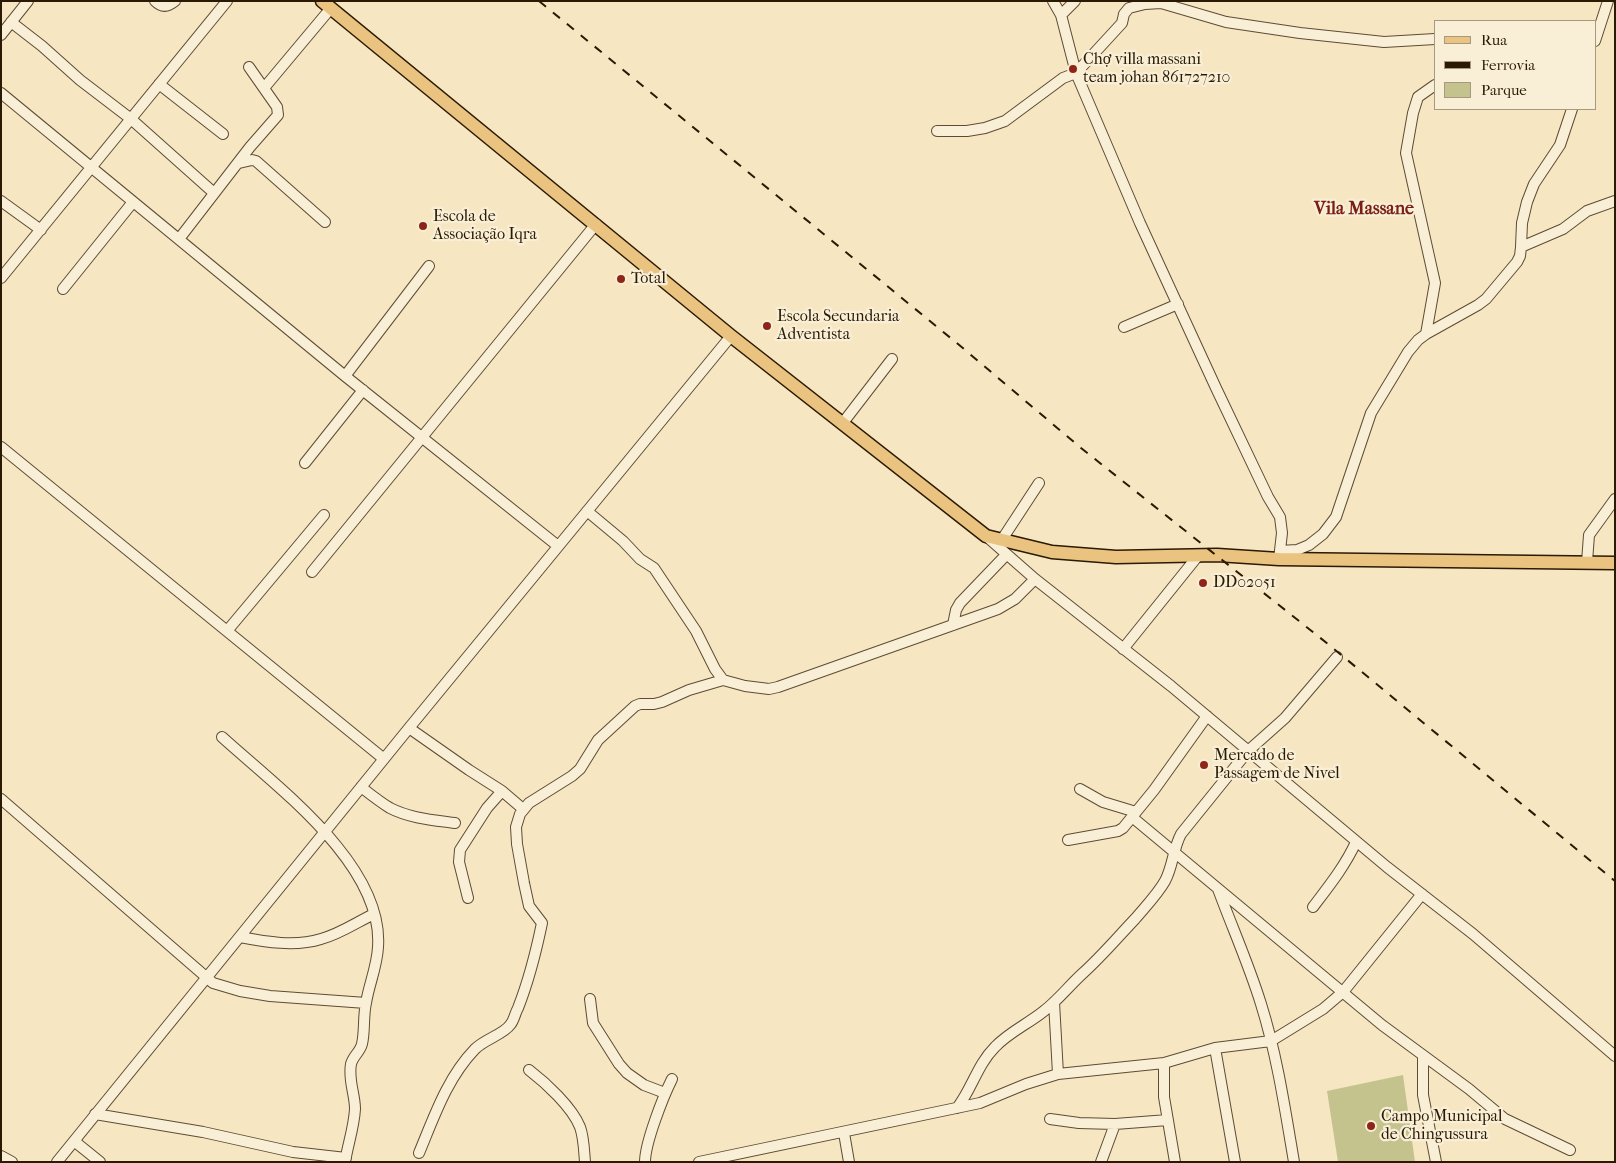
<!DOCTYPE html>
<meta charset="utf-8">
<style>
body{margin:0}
#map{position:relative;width:1616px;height:1163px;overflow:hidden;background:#f6e6c2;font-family:"IM FELL French Canon",serif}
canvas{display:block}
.frame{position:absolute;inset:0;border:2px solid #2a1903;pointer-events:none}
.legend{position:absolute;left:1434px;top:20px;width:162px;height:90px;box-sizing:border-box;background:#f9efd7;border:1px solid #a69982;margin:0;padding:6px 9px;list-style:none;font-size:15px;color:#2a1903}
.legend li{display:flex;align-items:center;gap:10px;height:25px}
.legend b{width:25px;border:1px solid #a69982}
</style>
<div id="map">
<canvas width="1616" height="1163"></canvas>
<div class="frame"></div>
<ul class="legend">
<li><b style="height:6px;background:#ebc381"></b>Rua</li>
<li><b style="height:6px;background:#2a1903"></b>Ferrovia</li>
<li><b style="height:14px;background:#c4c38e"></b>Parque</li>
</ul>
</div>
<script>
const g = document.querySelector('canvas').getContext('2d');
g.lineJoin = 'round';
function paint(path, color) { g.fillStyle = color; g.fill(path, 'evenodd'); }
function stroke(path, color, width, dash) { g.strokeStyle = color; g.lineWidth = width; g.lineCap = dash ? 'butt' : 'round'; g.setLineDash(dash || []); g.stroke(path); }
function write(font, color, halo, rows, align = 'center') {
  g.font = font + ' "IM FELL French Canon",serif'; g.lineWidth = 4.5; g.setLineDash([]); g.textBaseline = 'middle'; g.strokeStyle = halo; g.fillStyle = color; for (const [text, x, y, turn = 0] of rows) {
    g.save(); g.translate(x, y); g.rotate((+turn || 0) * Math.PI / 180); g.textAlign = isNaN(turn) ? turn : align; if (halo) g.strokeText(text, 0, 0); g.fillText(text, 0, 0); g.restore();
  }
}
paint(new Path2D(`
 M1403,1075L1415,1162H1338L1327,1091Z`), '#c4c38e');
const minor = new Path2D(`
 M155,1C162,8 168,7 175,1
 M1053,1L1061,15L1076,73L1140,223L1216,388L1268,497L1280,517L1282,533L1279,559
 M1061,15L1075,1
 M11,22L42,46L80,80L131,119L214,193
 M1,35L28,1
 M1595,41L1608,1
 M159,84L223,134
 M264,88L331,8
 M1,93L345,376L558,546
 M937,131H967L985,128L1005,121L1063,78L1076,73L1122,23L1124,14L1129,8L1145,4L1161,3L1226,22L1300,33L1384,42L1435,39
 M239,163L252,160L256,161L325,222
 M1,201L41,230
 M179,239L250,147L278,115L277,107L249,67
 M1521,247L1563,229L1587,211L1615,201
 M1,278L227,1
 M63,289L133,202
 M1124,327L1178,304
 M1426,334L1435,283L1406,153L1413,113L1418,97L1435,85
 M345,376L429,266
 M842,424L892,359
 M1,447L384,759
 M305,463L363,390
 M587,511L623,541L640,559L654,568L696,631L715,669L723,680L745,686L769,689L778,687L998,609L1015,599L1035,579
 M986,536L1035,579L1171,686L1387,867L1473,934L1615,1056
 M1001,541L1039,483
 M1280,551L1297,550L1309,545L1323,534L1336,517L1371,413L1408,352L1418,340L1426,334L1478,305L1486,299L1517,262L1520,256L1521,247L1522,223L1527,202L1534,184L1560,145L1572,109
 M1587,562L1589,535L1615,499
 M312,572L596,224
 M953,625L956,610L960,603L1006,555
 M227,631L324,515
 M1123,649L1197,557
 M409,728L469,770L502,791L523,809
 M222,737C277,787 384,865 378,947C377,967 369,984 366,1003C363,1016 365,1031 362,1044C360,1052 353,1056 351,1064C348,1080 355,1094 355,1109C354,1127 348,1144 345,1162
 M361,787C370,794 380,802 390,808C409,818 433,820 455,823
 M1080,789L1103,802L1136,812
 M1,799L213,983L240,991L270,996L366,1003
 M1132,817L1382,1025L1469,1089L1505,1119L1570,1150
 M1068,840L1118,831L1123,828L1154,790L1207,716
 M1218,889C1232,927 1249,965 1261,1004C1277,1055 1285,1109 1294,1162
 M468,898L459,862L460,850L487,808L502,791
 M1313,907C1329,886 1345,866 1356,842
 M240,937C266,942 295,947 321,939C340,934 357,922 374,914
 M590,999L593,1023L619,1064L627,1073L644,1085L665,1093
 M1054,1002L1058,1074
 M1423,1056V1095L1436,1162
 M529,1070C546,1083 572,1107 580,1127C584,1138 584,1151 585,1162
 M957,1108C972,1089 977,1065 995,1047C1009,1032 1028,1024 1044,1011C1058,1000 1069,986 1082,974C1101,957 1117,938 1135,919C1145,907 1157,895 1165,881C1173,866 1173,849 1181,834L1248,751L1285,718L1337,657
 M95,1114L203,1132L293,1152L346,1158
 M1050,1119L1079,1123L1115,1124L1168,1120
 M844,1133L849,1162
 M74,1141L100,1162
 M419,1153C434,1117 447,1078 475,1049C485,1039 504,1034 510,1025C514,1021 515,1013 518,1008C529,980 536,952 542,923L529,906L524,883L517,844L516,827L520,814L529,803L572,776L580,769L598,740L635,706L640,704H654L662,702L689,690L723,680
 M1,1156L12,1162
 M57,1162L409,728L731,336
 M645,1162C645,1143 663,1097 672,1079
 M699,1162L980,1103L1026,1084L1058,1074L1164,1063
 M1101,1162L1115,1124
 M1175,1162L1164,1097V1063L1215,1048
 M1235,1162L1215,1048L1271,1041L1323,1009L1343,992L1422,894`);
const major = new Path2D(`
 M322,1L731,336L986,536L1052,552L1116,557L1217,555L1279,559L1615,563`);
stroke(minor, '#5d4c33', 12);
stroke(major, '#2a1903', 15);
stroke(minor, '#f9efd7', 10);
stroke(major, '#ebc381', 12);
stroke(new Path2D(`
 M539,1L958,344L1081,448L1328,644L1615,881`), '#2a1903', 2, [9, 9]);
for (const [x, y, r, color] of [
 [1073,69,5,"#8f2418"],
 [423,226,5,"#8f2418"],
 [621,279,5,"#8f2418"],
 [767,326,5,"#8f2418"],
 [1203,583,5,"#8f2418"],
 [1204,765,5,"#8f2418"],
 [1371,1126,5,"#8f2418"]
]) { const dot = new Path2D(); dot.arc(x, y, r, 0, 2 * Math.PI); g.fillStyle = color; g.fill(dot); stroke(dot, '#f9efd7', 2); }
write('16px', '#2a1903', '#f9efd7', [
 ["Chợ villa massani",1083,60],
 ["team johan 861727210",1083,78],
 ["Escola de",433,217],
 ["Associação Iqra",433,235],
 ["Total",631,279],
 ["Escola Secundaria",777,317],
 ["Adventista",777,335],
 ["DD02051",1213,583],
 ["Mercado de",1214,756],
 ["Passagem de Nivel",1214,774],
 ["Campo Municipal",1381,1117],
 ["de Chingussura",1381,1135]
], 'left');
write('bold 18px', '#7a1f14', '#f9efd7', [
 ["Vila Massane",1364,210]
]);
</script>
